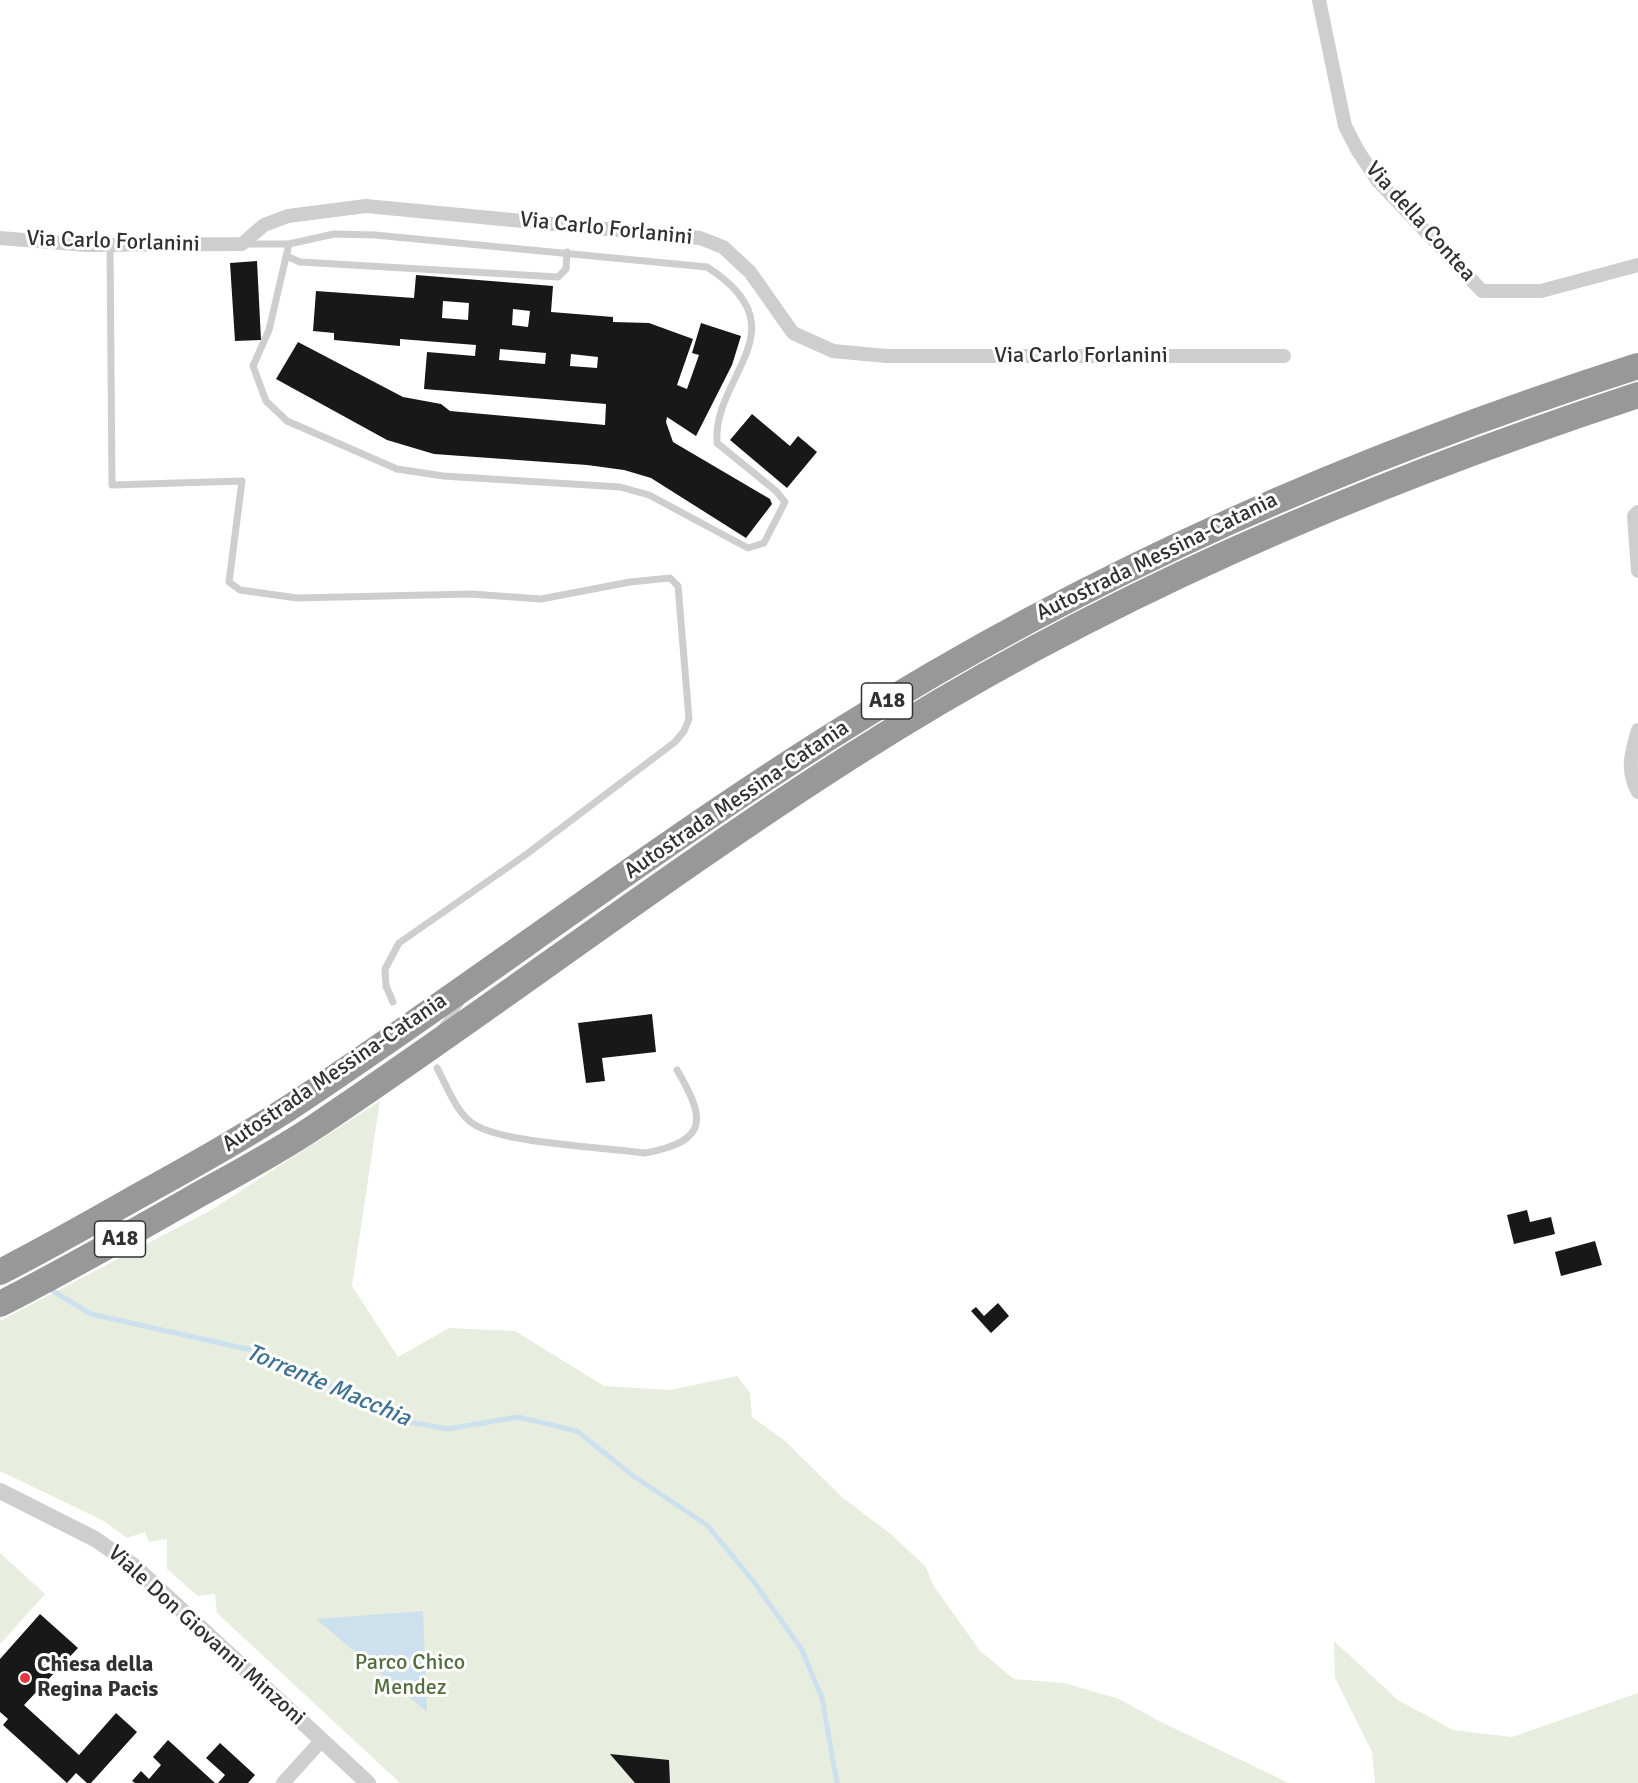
<!DOCTYPE html>
<style>
body{margin:0}
canvas{display:block;background:#fff}
</style>
<canvas width="1638" height="1783"></canvas>
<script>
const g = document.querySelector('canvas').getContext('2d');
g.lineJoin = 'round';
function paint(path, color) { g.fillStyle = color; g.fill(path, 'evenodd'); }
function stroke(path, color, width, dash) { g.strokeStyle = color; g.lineWidth = width; g.lineCap = dash ? 'butt' : 'round'; g.setLineDash(dash || []); g.stroke(path); }
function write(font, color, halo, rows, align = 'center') {
  g.font = font + ' Signika,sans-serif'; g.lineWidth = 6; g.setLineDash([]); g.textBaseline = 'middle'; g.strokeStyle = halo; g.fillStyle = color; for (const [text, x, y, turn = 0] of rows) {
    g.save(); g.translate(x, y); g.rotate((+turn || 0) * Math.PI / 180); g.textAlign = isNaN(turn) ? turn : align; if (halo) g.strokeText(text, 0, 0); g.fillText(text, 0, 0); g.restore();
  }
}
paint(new Path2D(`
 M380,1101L352,1286L398,1357L449,1328L515,1331L604,1386L670,1390L737,1376L750,1393L752,1417L784,1440L843,1498L892,1535L926,1567L933,1585L980,1651L1014,1679L1064,1683L1119,1699L1161,1722L1289,1783H400L217,1613L215,1594L198,1596L167,1569V1539L149,1542L145,1532L127,1538L102,1520L0,1471V1321L213,1209Z
 M0,1553L45,1594L0,1644Z
 M1334,1641L1398,1700L1453,1730L1512,1737L1638,1693V1783H1375L1372,1752L1335,1678Z`), '#e7eee0');
paint(new Path2D(`
 M423,1611L427,1712L316,1619Z`), '#cde0ed');
stroke(new Path2D(`
 M48,1288L91,1314L265,1353L398,1420L448,1429L518,1417L577,1431L632,1475L707,1525L754,1582L802,1650L822,1698L837,1783`), '#cde0ed', 5);
paint(new Path2D(`
 M257,261L261,340L235,341L230,263Z
 M416,275L553,286L551,312L613,317V322L649,323L693,339L677,385L687,389L699,355L692,353L701,323L741,336L732,365L696,436L667,417L666,422L673,442L770,499L772,504L746,538L651,478L624,470L587,465L434,454L387,440L276,379L298,342L403,397L441,404L450,411L605,425L606,404L424,389L427,352L475,356L476,345L400,339V346L334,340V333L313,331L316,291L414,298ZM443,301L469,303L468,320L442,318ZM513,309L530,311L528,327L512,325ZM500,349L546,353L545,364L499,360ZM571,354L598,357L597,368L570,366Z
 M752,414L790,446L798,436L817,452L787,488L730,440Z
 M652,1014L656,1052L602,1058L605,1081L586,1083L578,1023Z
 M1527,1210L1530,1222L1551,1217L1555,1234L1514,1244L1507,1215Z
 M1595,1241L1602,1265L1561,1276L1555,1252Z
 M998,1303L1009,1316L991,1333L971,1311L976,1307L984,1316Z
 M40,1614L78,1648L24,1705L79,1755L116,1713L137,1732L91,1783H87L76,1773L67,1783L3,1725L8,1719L0,1712V1659Z
 M168,1740L215,1783H135L132,1781L141,1771L149,1779L161,1765L153,1757Z
 M220,1743L255,1775L248,1783H218L225,1775L206,1758Z
 M610,1754L669,1760L670,1783H635Z`), '#181818');
stroke(new Path2D(`
 M244,244H289L334,234L375,235L707,267C804,329 712,375 717,443L776,491L785,502L764,543L748,548L649,495L620,487L443,476L397,469L287,421L266,401L253,366L269,330L289,244
 M110,245L112,485L242,481L229,582L240,590L297,598L471,594L541,599L630,582L670,578L678,586L689,719L684,731L675,742L524,856L399,943L385,969L386,986L393,1002
 M286,256L300,262L558,277L566,269L567,252
 M441,1028L460,1004
 M437,1068C447,1086 457,1115 475,1125C508,1144 604,1147 645,1153C710,1141 705,1118 677,1070`), '#cecece', 7);
stroke(new Path2D(`
 M1319,0L1345,126L1358,151L1378,181L1482,291H1541L1638,265
 M0,238L87,245L242,244L264,225L288,216L366,206L700,238L723,247L750,272L793,333L833,351L886,356H1284
 M1638,512L1634,516L1638,571
 M1638,730C1631,754 1626,770 1638,792
 M283,1783L322,1740`), '#cecece', 14);
stroke(new Path2D(`
 M0,1491L95,1539L134,1566L368,1783`), '#cecece', 16);
stroke(new Path2D(`
 M0,1272C45,1249 89,1224 133,1199C187,1169 243,1138 295,1104C479,982 654,847 841,730C1093,571 1355,457 1638,366
 M0,1304C65,1271 128,1235 191,1199C232,1176 274,1154 313,1128C494,1007 667,874 850,757C1096,599 1361,486 1638,395`), '#989898', 26);
for (const [x, y, r, color] of [
 [25,1678,6,"#e33841"]
]) { const dot = new Path2D(); dot.arc(x, y, r, 0, 2 * Math.PI); g.fillStyle = color; g.fill(dot); stroke(dot, '#fff', 2); }
for (const [x, y, w] of [
 [887,701,51],
 [120,1239,51]
]) { const box = new Path2D(); box.roundRect(x - w / 2, y - 18, w, 36, 4.5); g.fillStyle = '#fff'; g.fill(box); stroke(box, '#313131', 1.5); }
write('bold 21px', '#313131', null, [
 ["A18",887,701],
 ["A18",120,1239]
]);
write('22px', '#313131', '#fff', [
 ["Via della Contea",1420,222,48],
 ["Via Carlo Forlanini",606,229,6],
 ["Via Carlo Forlanini",113,242,2],
 ["Via Carlo Forlanini",1081,356],
 ["Autostrada Messina-Catania",1157,557,-26],
 ["Autostrada Messina-Catania",737,800,-34],
 ["Autostrada Messina-Catania",335,1073,-34],
 ["Viale Don Giovanni Minzoni",206,1636,42]
]);
write('22px', '#536d3e', '#fff', [
 ["Parco Chico",410,1663],
 ["Mendez",410,1688]
]);
write('bold 22px', '#313131', '#fff', [
 ["Chiesa della",37,1665],
 ["Regina Pacis",37,1690]
], 'left');
write('italic 24px', '#3f7194', '#fff', [
 ["Torrente Macchia",328,1386,23]
]);
</script>
